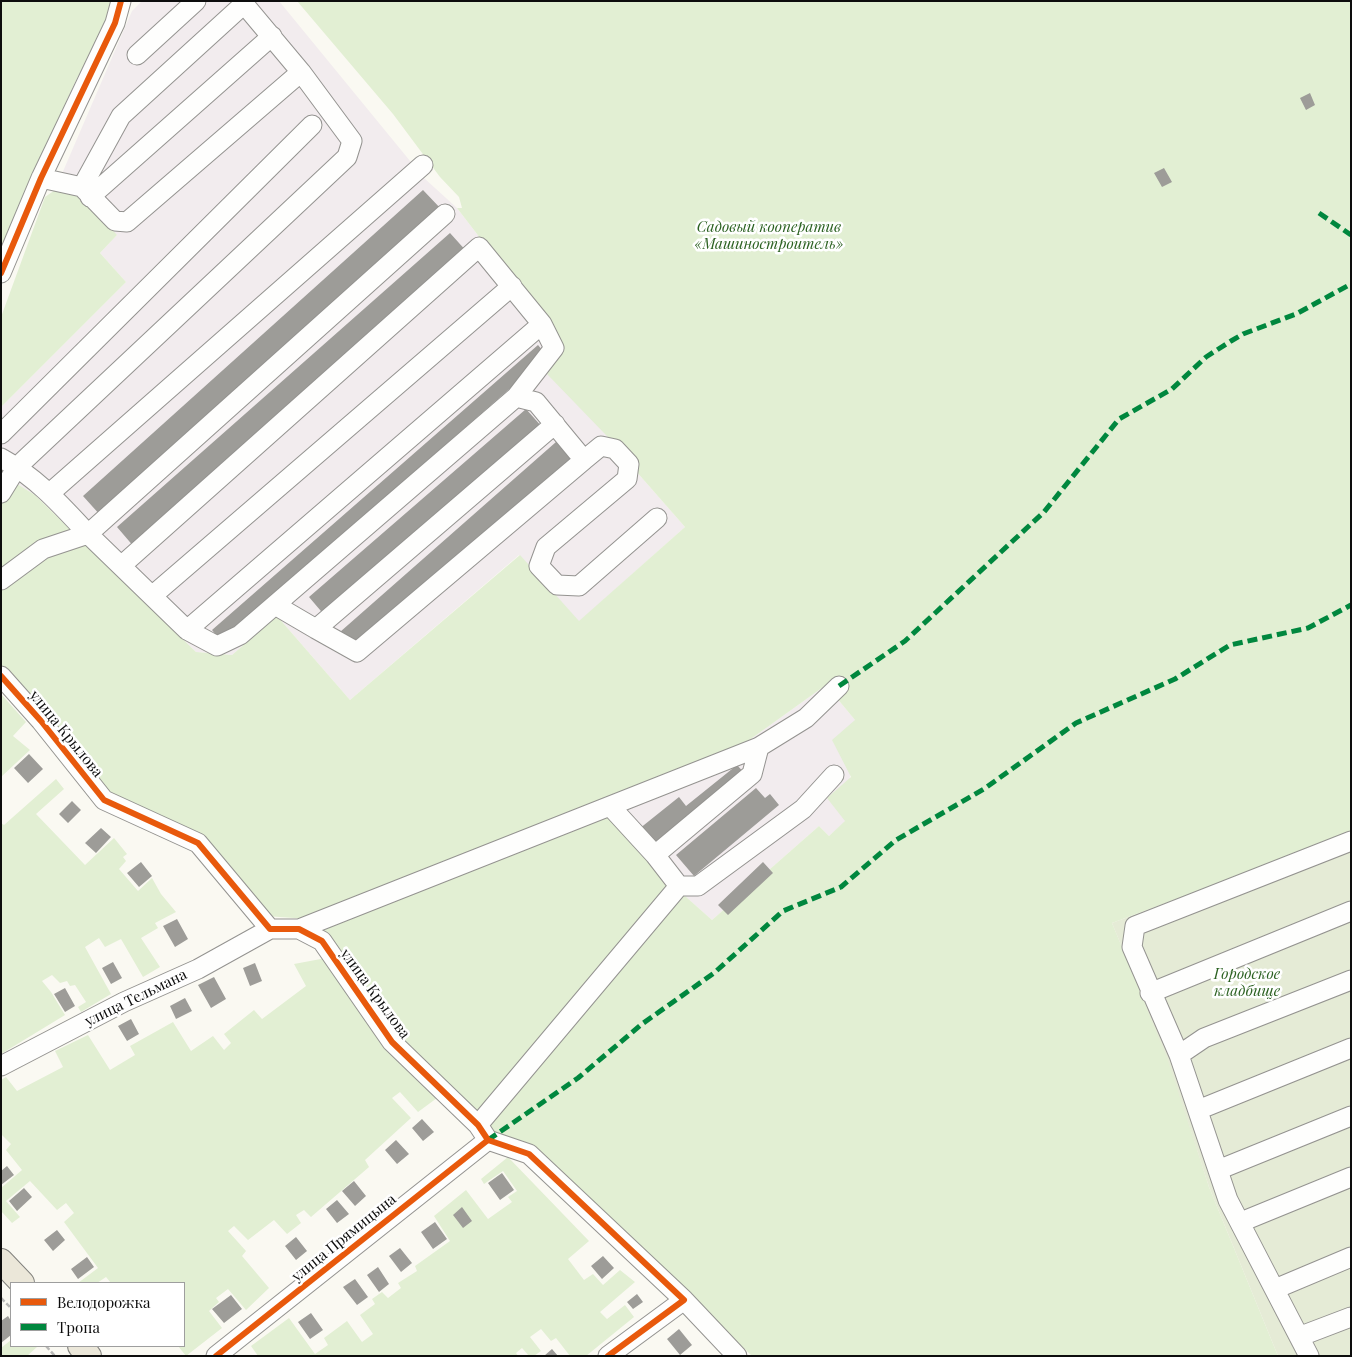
<!DOCTYPE html>
<meta charset="utf-8">
<style>
body{margin:0}
#map{position:relative;width:1352px;height:1357px;overflow:hidden;background:#faf9f2;font-family:"Playfair Display",serif}
canvas{display:block}
.frame{position:absolute;inset:0;border:2px solid #0d0d0d;pointer-events:none}
.legend{position:absolute;left:10px;top:1282px;width:175px;height:65px;box-sizing:border-box;background:#fff;border:1px solid #9e9e9e;margin:0;padding:6px 9px;list-style:none;font-size:15px;color:#0d0d0d}
.legend li{display:flex;align-items:center;gap:10px;height:25px}
.legend b{width:25px;border:1px solid #9e9e9e}
</style>
<div id="map">
<canvas width="1352" height="1357"></canvas>
<div class="frame"></div>
<ul class="legend">
<li><b style="height:6px;background:#e8590c"></b>Велодорожка</li>
<li><b style="height:6px;background:#00873e"></b>Тропа</li>
</ul>
</div>
<script>
const g = document.querySelector('canvas').getContext('2d');
g.lineJoin = 'round';
function paint(path, color) { g.fillStyle = color; g.fill(path, 'evenodd'); }
function stroke(path, color, width, dash) { g.strokeStyle = color; g.lineWidth = width; g.lineCap = dash ? 'butt' : 'round'; g.setLineDash(dash || []); g.stroke(path); }
function write(font, color, halo, rows, align = 'center') {
  g.font = font + ' "Playfair Display",serif'; g.lineWidth = 5; g.setLineDash([]); g.textBaseline = 'middle'; g.strokeStyle = halo; g.fillStyle = color; for (const [text, x, y, turn = 0] of rows) {
    g.save(); g.translate(x, y); g.rotate((+turn || 0) * Math.PI / 180); g.textAlign = isNaN(turn) ? turn : align; if (halo) g.strokeText(text, 0, 0); g.fillText(text, 0, 0); g.restore();
  }
}
paint(new Path2D(`
 M142,1H279L424,178L457,208L544,321L635,470L685,527L579,622L519,555L350,700L277,616L232,655L196,652L35,495L1,474V407L126,282L100,253L117,235L55,190L132,11Z
 M826,685L855,720L846,821L829,836L819,826L712,920L658,872L600,806L734,751Z`), '#f2ecee');
paint(new Path2D(`
 M1,1H113L101,40L77,78L35,170L1,254Z
 M297,1H1351V834L1112,923L1169,1061L1209,1187L1278,1356H752L535,1147L489,1130L395,1034L327,934L309,919L265,916L200,837L107,795L48,717L1,665V474L35,495L196,652L232,655L277,616L350,700L520,555L579,621L685,527L635,470L633,463L547,374L560,350L544,321L457,208H462L459,197L440,177L393,114ZM826,685L855,720L832,740L851,777L827,798L845,821L829,836L819,826L712,920L658,872L600,806L734,751Z
 M55,190L80,194L117,235L100,253L126,282L1,407V317L45,197Z
 M1,694L26,722L13,736L30,750L1,777Z
 M56,779L64,789L36,814L85,865L114,838L127,854L123,857L126,861L119,869L138,891L152,878L161,894L176,912L155,923L158,928L141,938L160,967L143,977L121,939L105,947L99,938L85,947L111,994L81,1012L78,1007L86,1002L75,985L70,986L67,981L60,983L52,975L42,981L51,992L65,1015L1,1054V823L4,825Z
 M326,958L437,1098L418,1112L400,1092L392,1098L411,1118L365,1160L369,1167L311,1217L304,1210L296,1215L301,1223L287,1234L274,1220L248,1240L234,1226L228,1231L246,1251L242,1256L269,1288L246,1310L228,1289L216,1298L219,1302L209,1311L222,1328L186,1356L178,1346H184V1283H111L106,1277L97,1283H78L98,1268L64,1222L74,1213L66,1203L57,1210L30,1181L6,1201L20,1217L12,1223L1,1211V1188L22,1170L6,1150L11,1144L1,1134V1080L6,1077L17,1091L63,1067L55,1051L88,1035L110,1070L135,1055L130,1046L173,1022L191,1051L213,1036L224,1050L231,1043L224,1034L254,1010L262,1019L306,986L294,964Z
 M508,1157L589,1241L568,1259L584,1280L593,1274L603,1285L620,1270L635,1282L600,1312L607,1319L625,1305L634,1317L586,1356H570L556,1338L551,1341L541,1329L530,1337L541,1351L534,1356H529L522,1348L516,1353L518,1356H258L251,1346L289,1318L315,1354L328,1345L324,1338L347,1321L362,1342L373,1334L360,1315L375,1304L372,1299L382,1292L388,1298L401,1288L398,1283L417,1271L415,1266L450,1241L434,1216L466,1190L488,1219L512,1202L508,1197L517,1191L503,1171L484,1184L481,1179Z
 M11,1340V1346L37,1347L27,1356H1V1348Z`), '#e2efd3');
paint(new Path2D(`
 M1351,834V1356H1278L1209,1187L1168,1061L1112,923Z`), '#e5ebd6');
paint(new Path2D(`
 M1310,93L1315,105L1306,110L1300,98Z
 M1164,168L1172,182L1162,187L1154,173Z
 M423,190L442,210L101,516L83,496Z
 M450,233L468,253L135,548L117,527Z
 M538,345L547,356L221,641L212,630Z
 M526,409L543,428L326,617L309,597Z
 M556,442L572,460L356,651L340,632Z
 M29,754L43,769L28,783L14,768Z
 M737,765L746,775L655,849L639,829L679,797L686,806Z
 M756,788L765,798L770,794L779,805L694,876L676,855Z
 M72,801L81,810L68,823L59,814Z
 M101,828L111,837L96,853L85,843Z
 M141,862L152,876L139,887L127,873Z
 M763,862L773,873L728,915L718,905Z
 M177,919L188,939L175,947L163,926Z
 M113,962L122,978L111,984L102,968Z
 M255,963L262,981L250,986L243,968Z
 M214,977L226,999L211,1008L198,985Z
 M65,988L75,1006L65,1012L54,994Z
 M185,998L192,1011L176,1019L170,1006Z
 M131,1019L139,1034L127,1041L118,1026Z
 M422,1119L434,1132L423,1141L412,1128Z
 M396,1140L409,1154L397,1164L385,1150Z
 M7,1166L14,1175L1,1185V1171Z
 M502,1173L514,1190L500,1200L488,1183Z
 M354,1181L366,1196L355,1206L342,1191Z
 M24,1188L32,1197L17,1211L9,1201Z
 M337,1200L349,1214L337,1223L326,1209Z
 M462,1207L472,1221L463,1228L453,1215Z
 M435,1222L447,1239L433,1249L421,1232Z
 M57,1230L65,1240L53,1251L44,1240Z
 M296,1237L307,1251L296,1260L285,1246Z
 M400,1248L412,1263L401,1272L389,1256Z
 M603,1256L614,1268L602,1279L591,1266Z
 M87,1257L94,1267L78,1279L71,1269Z
 M378,1267L389,1284L379,1292L367,1275Z
 M355,1279L368,1297L357,1305L343,1287Z
 M637,1294L643,1302L633,1309L627,1302Z
 M231,1295L242,1309L224,1323L212,1309Z
 M311,1313L323,1330L310,1339L298,1322Z
 M8,1316L11,1321V1335L1,1343V1321Z
 M679,1329L692,1345L680,1355L667,1339Z
 M552,1349L558,1356H544Z`), '#9d9c98');
const minor = new Path2D(`
 M137,55L196,1
 M41,178L82,187L115,221L127,222L301,72
 M82,187L121,116L244,4
 M90,197L272,36
 M1,273L41,178L115,23L121,1
 M1,434L312,125
 M1,458C36,477 61,505 88,534L445,214
 M1,493L17,467L347,157L352,141L301,72L244,4L245,1
 M50,493L423,165
 M121,566L479,247L542,324L554,348L516,397
 M1,580L43,549L88,534L187,630L217,646L240,635L516,397L536,402L584,460L601,446L615,449L629,464L627,479L546,547L539,566L557,585L579,586L657,518
 M152,596L512,286
 M275,605L316,629L555,424
 M316,629L357,652L584,460
 M187,630L542,324
 M1,676L41,721L104,800L198,843L270,929H299L322,941L392,1042L478,1125L488,1140L529,1154L684,1300L608,1356
 M611,807L655,855L679,886H698L803,809L834,775
 M655,855L752,774L759,747
 M299,929L759,747L806,718L839,686
 M1150,993L1351,911
 M1179,1055L1204,1038L1351,980
 M1,1066L124,1002L198,969L270,929
 M1198,1110L1351,1048
 M478,1125L679,886
 M1218,1170L1351,1116
 M1241,1222L1351,1177
 M1275,1289L1351,1257
 M684,1300L737,1356
 M1301,1336L1351,1317
 M216,1356L488,1140
 M1309,1356L1228,1200L1179,1055L1132,947L1135,926L1351,841`);
const major = new Path2D(`
 M1,1261L22,1283
 M80,1346L89,1356`);
stroke(minor, '#949390', 21);
stroke(major, '#81817d', 26);
stroke(new Path2D(`
 M1,1298L11,1308
 M46,1346L55,1356`), '#b8b8b6', 2.5, [5, 2.5]);
stroke(minor, '#fefefd', 19);
stroke(major, '#ebe7d9', 24);
stroke(new Path2D(`
 M1319,213L1351,235
 M839,686L905,641L1044,512L1119,419L1172,389L1206,357L1231,341L1243,334L1296,314L1351,284
 M488,1140L578,1078L642,1024L714,973L783,911L841,887L896,840L984,789L1076,723L1175,679L1230,645L1308,628L1351,605`), '#00873e', 5, [10, 5]);
stroke(new Path2D(`
 M1,273L41,178L115,23L121,1
 M1,676L41,721L104,800L198,843L270,929H299L322,941L392,1042L478,1125L488,1140L529,1154L684,1300L608,1356
 M216,1356L488,1140`), '#e8590c', 6);
write('italic 15px', '#2b6121', '#fff', [
 ["Садовый кооператив",769,227],
 ["«Машиностроитель»",769,244],
 ["Городское",1247,974],
 ["кладбище",1247,991]
]);
write('15px', '#0d0d0d', '#fff', [
 ["улица Крылова",66,734,51],
 ["улица Крылова",375,994,54],
 ["улица Тельмана",136,998,-26],
 ["улица Прямицына",344,1238,-39]
]);
</script>
